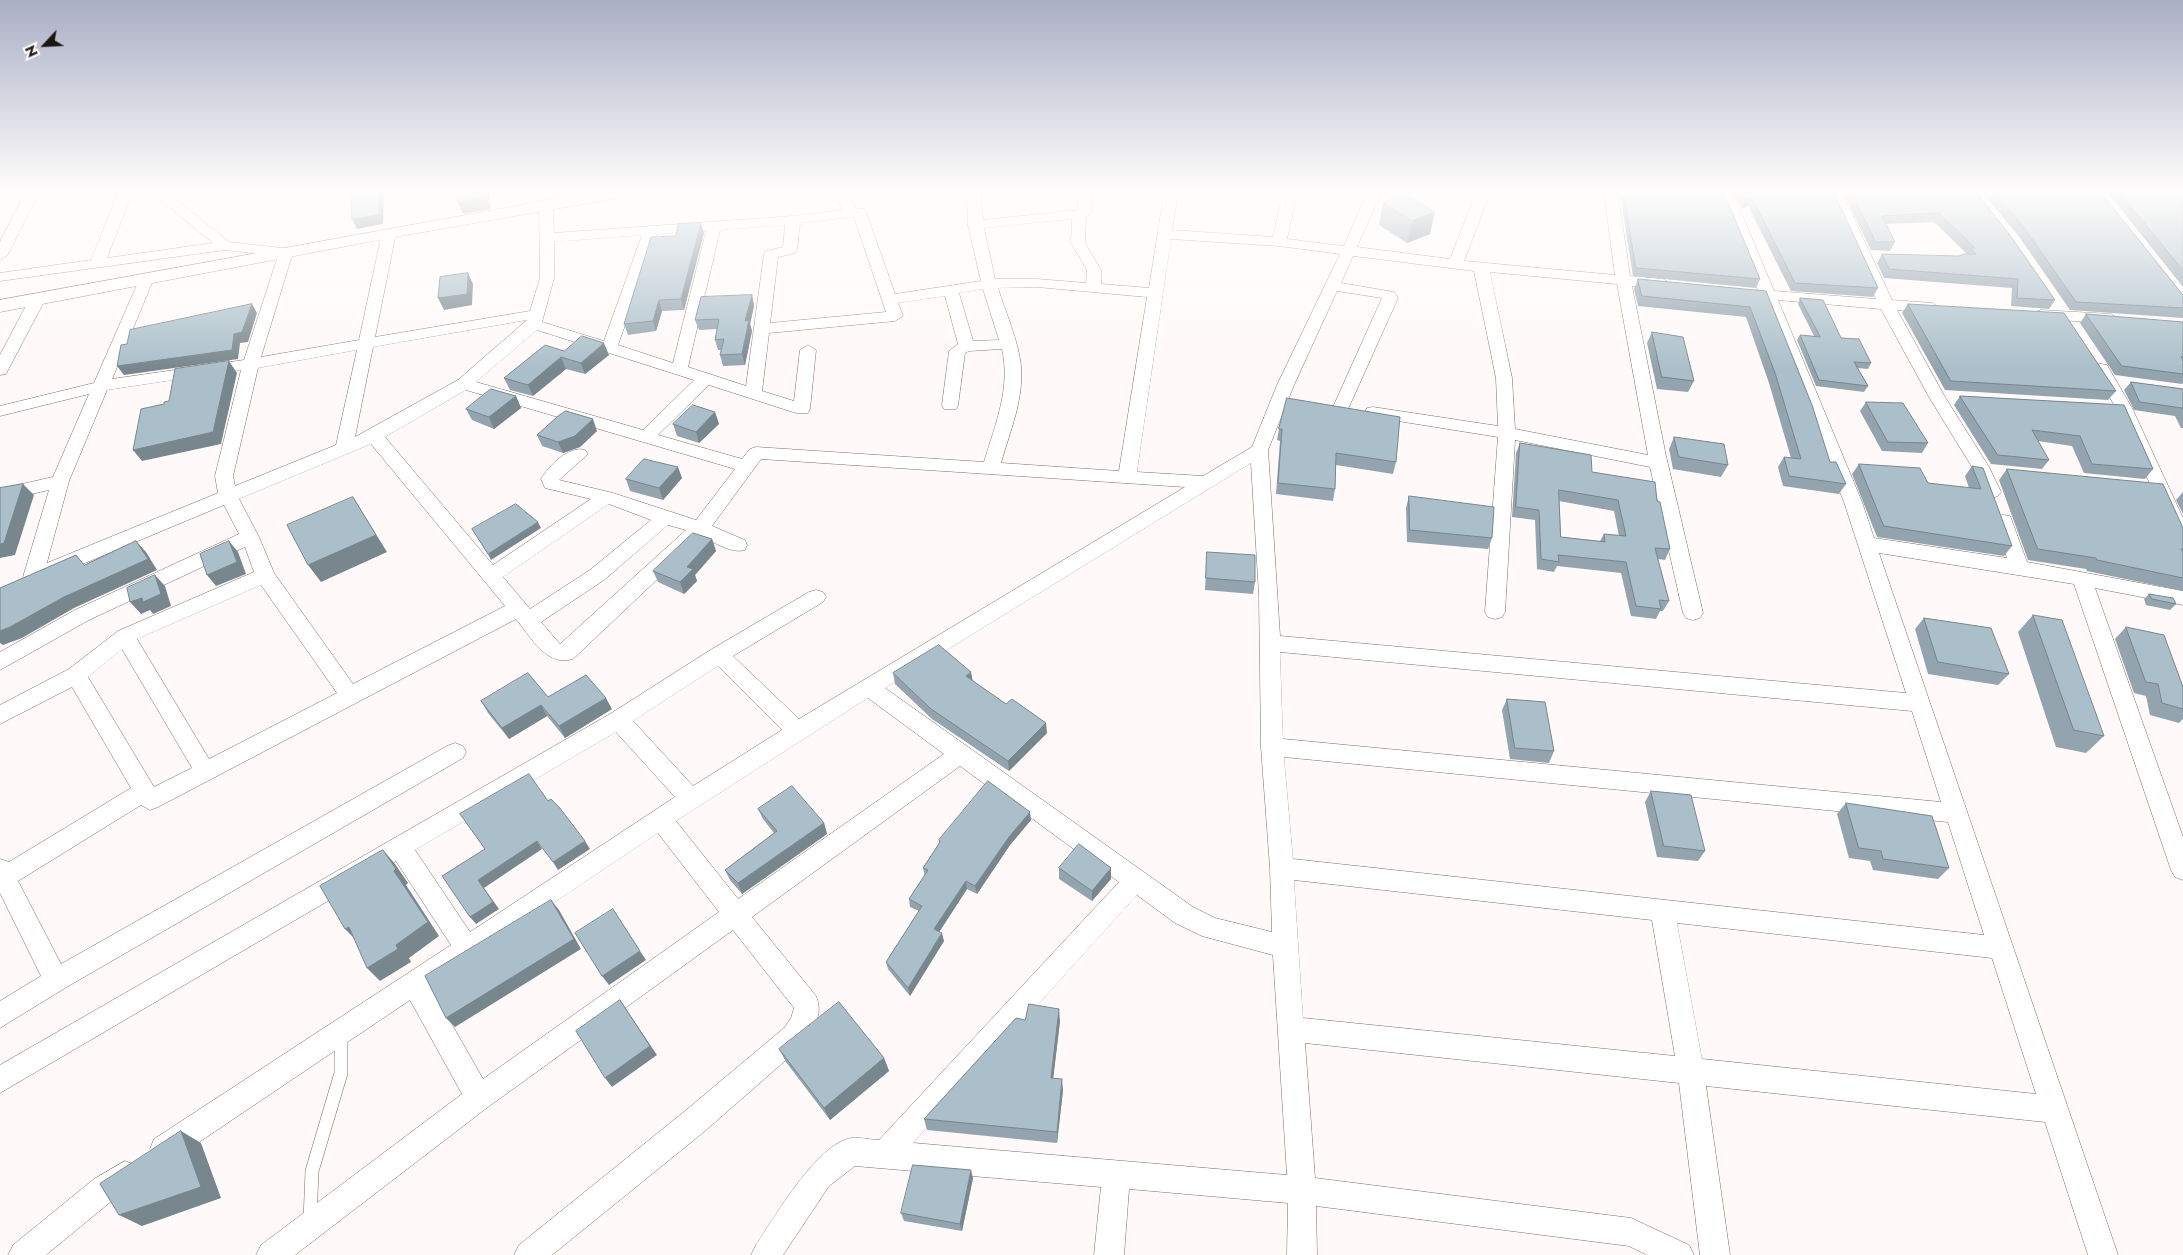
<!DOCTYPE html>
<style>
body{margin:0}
#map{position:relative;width:2183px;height:1255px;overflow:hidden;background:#fffaf9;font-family:Jost,sans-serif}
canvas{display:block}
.north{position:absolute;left:20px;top:20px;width:50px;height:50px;-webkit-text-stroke:4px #fff;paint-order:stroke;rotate:245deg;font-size:14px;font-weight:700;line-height:20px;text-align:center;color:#1c1512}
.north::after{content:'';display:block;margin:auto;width:18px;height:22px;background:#1c1512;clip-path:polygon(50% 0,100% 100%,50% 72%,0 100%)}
</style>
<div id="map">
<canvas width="2183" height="1255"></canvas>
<div class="north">N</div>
</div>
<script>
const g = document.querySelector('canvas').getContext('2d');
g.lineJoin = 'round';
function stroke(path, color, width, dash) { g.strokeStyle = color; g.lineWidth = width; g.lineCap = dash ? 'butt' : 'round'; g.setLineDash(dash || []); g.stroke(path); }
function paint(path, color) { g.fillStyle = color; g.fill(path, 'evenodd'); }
const service = new Path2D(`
 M310,1220L312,1171L341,1073V1034`);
const minor = new Path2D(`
 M25,193H39L7,256L0,260V242Z
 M118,193H132L107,258L213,243L152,193H168L229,242L291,249L293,252L261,357L359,340L382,233L389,229L396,233L375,337L530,311L540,278L539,207L546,203L553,207L554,233L793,216L842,210L835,193H849L855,208L864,209L866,212L895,294L981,281L968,225L967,193H981L983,220L1078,210L1077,193H1091L1092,213L1086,217L1085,243L1101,270V284L1149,288L1164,193H1178L1172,230L1273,237L1283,193H1297L1287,239L1344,246L1367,193H1381L1357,247L1450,259L1476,193H1490L1464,261L1615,275L1604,193H1618L1630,276L1663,279L1671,284L1663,289L1632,286L1666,456L1703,613L1700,618L1693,620L1686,618L1683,613L1650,467L1515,440L1505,612L1502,617L1495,619L1488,617L1485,612L1498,437L1373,417L1367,416L1365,412L1367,408L1373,407L1498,426L1496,378L1474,271L1353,256L1341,283L1394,292L1398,298L1349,407L1347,411H1335L1333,407L1382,298L1337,291L1294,385L1268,450L1280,636L1906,693L1844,502L1762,299L1751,297L1748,294L1751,291L1758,290L1719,193H1733L1774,291L1876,299L1828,193H1842L1892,300L1932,303L1940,308L1932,313L1897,310L1945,397L1989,467L2001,492L1998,496L1992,498L1986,496L1972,467L1929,397L1881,309L1778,300L1862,502L1874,538L2007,558L1994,521L1996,516L2003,515L2010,516L2012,521L2027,562L2183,591V605L2095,588L2183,837V880L2175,877L2171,870L2074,584L1879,553L2118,1255H2088L2045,1122L1706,1086L1730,1255H1700L1679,1083L1305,1043L1315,1178L1631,1218L1689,1245L1694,1255H1647L1629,1246L1316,1206L1317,1255H1287L1288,1203L1129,1189L1124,1255H1094L1101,1187L855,1166L829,1186L783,1255H751L756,1245C774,1218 818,1142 852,1138C860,1137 870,1140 879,1140L1119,882L960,766L752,917L816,996C824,1014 813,1032 802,1046L705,1131L552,1255H514L519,1245L685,1111L784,1028L791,1018L794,1008L733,930L488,1107L295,1255H256L261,1245L462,1094L410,1000L174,1159L164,1163L154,1159L150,1149L154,1139L451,945L396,861L0,1093V1065L610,714L712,649L809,592L816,590L823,592L826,597L823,602L733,656L799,719L1185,487L761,459L712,526L745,540L747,545L745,550C731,554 715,542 702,537L573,659C546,667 531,637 516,619L158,807L150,810L141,805L18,881L61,964L447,746L455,743L463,746L466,752L463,758L65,988L0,1028V1001L41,976L0,893V859L9,862L131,788L72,687L0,724V705L69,669L118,631L254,572L245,547L89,620L0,670V652L75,610L239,534L224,505L61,573L54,575L47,573L45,569L40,582L33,584L26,582L23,577L49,490L0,501V489L53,477L89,394L0,416V406L94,383L140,278L147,274L154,278L112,379L244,360L278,256L225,250L0,281V273L91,260ZM854,217L886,312L770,323L778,257L795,253L797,250L800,223ZM1072,219L1071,243L1087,270L1086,283L1037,279H995L984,228ZM785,225L783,247L766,251L764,254L746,386L688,367L720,230ZM706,231L673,363L618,345L657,234ZM642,235L604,341L542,322L554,278V242ZM1171,239L1279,246L1340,254L1277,385L1252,447L1203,476L1137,472ZM1490,272L1617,284L1648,455L1515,429L1512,378ZM1037,287L1147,297L1119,471L1001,463C1010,431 1024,399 1021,366C1018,339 1006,314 998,288ZM983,289L999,340L973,341L959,293ZM945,296L958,344L949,351L942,405L944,409H956L958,405L965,353L969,351L1002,349C1011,388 995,425 984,462L756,447L750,449L742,459L658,435L709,385L796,413H808L810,409L816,350L808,345L800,350L794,401L762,391L769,333L895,321L903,316L898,303ZM527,320L458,380L355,437L373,347ZM537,330L694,380L643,430L476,382ZM357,350L336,445L235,486L233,476L258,368ZM241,370L215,476L218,493L47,563L46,566L69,481L107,390ZM466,390L735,469L696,520L613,493L559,480L588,454L585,450C569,445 549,466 541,479L545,488L591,499L493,565L385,437ZM371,444L505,606L353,684L274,573L259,537L239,499ZM1251,463L1259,595L1261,747L1270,868L1272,932L1215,918L1193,907L885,688ZM609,504L651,520L590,570L530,609L503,577ZM668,525L686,530L560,644L541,622L604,580ZM261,585L337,693L209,759L137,639ZM122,649L192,768L154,787L88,677ZM1280,652L1912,711L1941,802L1283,739ZM718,666L782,730L693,786L633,721ZM868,698L944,754L738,899L676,821ZM616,732L675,797L470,932L415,850ZM1284,757L1948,822L1984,935L1293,859ZM658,833L719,912L483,1079L430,986ZM1294,880L1652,920L1675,1056L1303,1018ZM1137,895L1175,923L1202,936L1273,955L1287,1175L913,1143ZM1677,923L1992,958L2036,1094L1702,1059Z
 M37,295L45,300L8,370L6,374L0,375V355L29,300Z
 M2041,310L2111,314L2119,319L2111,324L2036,318L2033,315L2036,312Z
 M2101,364L2107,365L2132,408L2183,518V545L2176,543L2174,538L2116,408L2093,369L2095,365Z
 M125,1161L135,1165L139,1175L135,1185L114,1199L46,1255H8L13,1245L94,1179Z`);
const tertiary = new Path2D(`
 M587,193H626L618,198L389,238L0,312V300Z`);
stroke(service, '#806c66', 14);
stroke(minor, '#806c66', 1);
stroke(tertiary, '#806c66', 1);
stroke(service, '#fff', 13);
paint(minor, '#fff');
paint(tertiary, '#fff');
paint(new Path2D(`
 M1620,193H1724L1760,279L1756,288L1633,276Z
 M1734,193H1834L1878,288L1873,297L1791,291L1748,206L1742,209Z
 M1843,193H1977L2055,300L2049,309L2011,306L2012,288L1884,278L1877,263L1882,254L1959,256L1967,254L1934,222L1886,224L1895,242L1890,251L1871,250Z
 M1983,193H2101L2183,295V318L2070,310L2020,238Z
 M2108,193H2183V287Z
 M1406,194L1430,234L1407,243L1379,225L1383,203Z
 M704,233L684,310L662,311L656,331L628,335L624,324L676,236Z
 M1638,279L1766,291L1830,462L1846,484L1839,494L1783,486L1778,467L1784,457L1791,458L1769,383L1746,317L1638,306L1634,289Z
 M752,295L754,306L750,324L752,331L745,365L723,366L720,355L721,350H718L715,340L717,329L699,330L695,320Z
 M1800,298L1841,338L1871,363L1868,369L1858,368L1868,386L1864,392L1816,386L1797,340L1800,335L1814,336L1798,304Z
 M1908,304L2116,391L2108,400L1945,390L1902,313Z
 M2086,314L2183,322V383L2182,384L2115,375L2080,323Z
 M1652,332L1694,381L1688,392L1657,389L1647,343Z
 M564,351L609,355L585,374L566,369L533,396L510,390L504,378Z
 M2131,382L2183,389V428H2181L2175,416L2134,410L2124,390Z
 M516,396L521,408L494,429L472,420L466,409Z
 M1960,396L2124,405L2153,469L2145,479L2084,473L2072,446L2038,441L2049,460L2042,469L1991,464L1954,405Z
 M1287,398L1396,462L1393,474L1336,465L1335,489L1333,501L1276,494L1280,441L1277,440L1279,429Z
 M1866,402L1928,443L1922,453L1882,451L1860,411Z
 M715,412L719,424L699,443L677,436L673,424Z
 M597,431L580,447L563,453L542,446L537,435Z
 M1674,437L1728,465L1721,477L1673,469L1669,449Z
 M1520,443L1592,472L1657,501L1670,549L1665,560L1658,559L1669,601L1663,611H1660L1656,619L1631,616L1621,573L1557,566L1554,572L1537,569L1535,520L1512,517L1516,453ZM1559,501L1614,511L1619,536L1604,534L1600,541L1561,537Z
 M1859,464L1928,483L1969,488L1965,476L1972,466L2012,546L2004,556L1877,537L1852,474Z
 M2007,469L2183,528V591L2087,571L2086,569L2028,560L1999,480Z
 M682,478L663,500L630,491L626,479Z
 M2183,492V514L2176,500Z
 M1409,496L1492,538L1488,549L1407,542L1406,508Z
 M712,539L716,551L695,575L697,581L684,594L658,582L653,571Z
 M1207,552L1255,582L1253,594L1205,590Z
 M2149,594L2176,604L2170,610L2146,605L2144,599Z
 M2033,615L2104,736L2086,753L2056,747L2018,632Z
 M1924,618L2009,674L1998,685L1928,674L1915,629Z
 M2126,627L2183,687V719L2179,723L2150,715L2146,696L2134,693L2115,639Z
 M893,673L973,681L1047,733L1009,771L932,719L895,684Z
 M548,697L612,709L565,738L547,716L509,739L488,713L481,701Z
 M1507,699L1554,751L1549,763L1510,759L1502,710Z
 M1651,791L1705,851L1698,861L1657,857L1645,802Z
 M1846,803L1949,868L1938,879L1873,870L1870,861L1849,858L1837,814Z
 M758,809L824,823L827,834L742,894L730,880L725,870L774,833L763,819Z
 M1031,820L1010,845L977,894L967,889L939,932L944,941L910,996L888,969L886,962L919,911L910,907L909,899L925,876L923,868L939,844V840Z
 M1059,868L1111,879L1092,901L1059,879Z
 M1025,1020L1060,1021L1053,1078L1063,1090L1057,1143L927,1130L924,1119Z
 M779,1049L884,1058L889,1071L830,1120L786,1062Z
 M973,1178L962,1231L904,1221L901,1213Z`), '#93a4ae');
paint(new Path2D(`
 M379,193H384L383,224L357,229L352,219Z
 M485,193H489L490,209L463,214L458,202Z
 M1752,198L1748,206L1742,209L1745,201Z
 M1435,212L1430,234L1407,243L1412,221Z
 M701,223L704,233L684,310L681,299Z
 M468,273L473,284L472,305L444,310L438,298Z
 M752,295L754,306L750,324L752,331L745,365L742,354L745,321Z
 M659,300L662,311L656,331L653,321Z
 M252,304L257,313L248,342L240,343L238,359L124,375L117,366L234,334Z
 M604,343L609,355L585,374L581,363Z
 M561,357L566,369L533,396L528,385Z
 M229,361L237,373L221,444L142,461L133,450Z
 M516,396L521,408L494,429L489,417Z
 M715,412L719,424L699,443L696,432Z
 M593,419L597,431L580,447L563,453L558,442Z
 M678,467L682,478L663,500L659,488Z
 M23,484L34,495L15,555L0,558V544Z
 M353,497L387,552L321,582L308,565Z
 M538,522L541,528L491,560L488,554Z
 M712,539L716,551L695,575L697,581L684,594L680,582L687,567Z
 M136,541L146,552L157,570L74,608L22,638L3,645L0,643V631Z
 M229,541L238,552L246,574L216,586L207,575Z
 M155,575L165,586L171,606L153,614L150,610L141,614L130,602Z
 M971,672L973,682L966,676Z
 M606,698L612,709L565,738L559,726Z
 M541,705L547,716L509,739L502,728Z
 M1046,723L1047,733L1009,771L1008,761Z
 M1030,812L1031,820L1010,845L977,894L975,886L1009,837Z
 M824,823L827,834L742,894L738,883Z
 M537,841L542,849L484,888L499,909L476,924L470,917L478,880Z
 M585,841L590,849L558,870L553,862Z
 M383,850L395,864L408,883L406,885L439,936L409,958L411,962L380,981L367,968L396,945L394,871Z
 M1111,868V879L1092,901V891Z
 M966,881L967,889L936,937L934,929Z
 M551,900L559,910L581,949L455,1027L446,1018Z
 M349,927L359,943L345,929Z
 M942,933L944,941L910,996L908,988Z
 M640,951L646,960L609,985L602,976Z
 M620,1000L657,1055L612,1087L605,1078Z
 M1059,1009L1060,1021L1052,1089L1051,1078Z
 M884,1058L889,1071L830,1120L824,1108Z
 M1062,1079L1063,1090L1057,1143V1132Z
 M181,1131L201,1143L221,1198L142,1226L119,1215Z
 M971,1170L973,1178L962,1231L960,1224Z`), '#78868d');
const building = new Path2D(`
 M352,193H379V215L352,219Z
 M458,193H485V198L458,202Z
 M1624,193H1724L1760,279L1636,268Z
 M1742,193H1834L1878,288L1795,283L1752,198L1745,201Z
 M1852,193H1977L2012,238L2055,300L2017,298L2018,279L1889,269L1882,254L1959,256L1964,254H1976L1970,248H1975L1939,213L1882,216L1895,242H1876Z
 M1995,193H2101L2183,295V308L2076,302L2025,229Z
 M2120,193H2183V270Z
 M1406,194L1435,212L1412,221L1383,203Z
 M701,223L681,299L659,300L653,321L624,324L651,237L676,236L678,224Z
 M468,273L467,294L438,298L440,277Z
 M1638,279L1766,291L1812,405L1830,462H1836L1846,484L1789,476L1784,457L1801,459L1775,373L1750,307L1642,296Z
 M752,295L745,321L749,320L742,354L720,355L724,339L715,340L719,319L695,320L701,297Z
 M1800,298L1823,300L1841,338L1859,339L1871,363L1854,362L1868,386L1819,380L1800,335L1820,337Z
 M252,304L242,332L234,334L232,350L117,366L121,345L127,344L130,330Z
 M1908,304L2064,313L2116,391L1951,381Z
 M2086,314L2183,322V358L2181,356L2183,361V374L2122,366Z
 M1652,332L1683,337L1694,381L1662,377Z
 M582,336L604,343L581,363L561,357L528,385L504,378L545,345L564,351Z
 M229,361L213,432L133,450L141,409L164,404V402L169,401L175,369Z
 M2131,382L2183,389V410L2182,408L2140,402Z
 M491,389L516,396L489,417L466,409Z
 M1960,396L2124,405L2153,469L2092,464L2080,436L2032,430L2049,460L1998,455Z
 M1287,398L1400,417L1396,462L1336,453L1335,489L1278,483L1282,429H1279Z
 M1866,402L1903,403L1928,443L1888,442Z
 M693,405L715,412L696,432L673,424Z
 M566,411L593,419L575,436L558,442L537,435L558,416Z
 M1674,437L1724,444L1728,465L1679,457Z
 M1520,443L1591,455L1592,472L1655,482L1657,501L1660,502L1670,549L1655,548L1669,601L1659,600L1661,609L1636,606L1626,562L1558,555L1559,562L1541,559L1539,510L1516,507ZM1559,490L1618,500L1626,536L1604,534L1605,542L1561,537Z
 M644,459L678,467L659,488L626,479Z
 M1859,464L1920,468L1928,483L1981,489L1972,466L1983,468L2012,546L1884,526Z
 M2007,469L2163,484L2183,528V549H2181L2183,552V578L2097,560L2096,558L2038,549Z
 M23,484L4,543L0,544V488Z
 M1409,496L1494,507L1492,538L1410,530Z
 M353,497L376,535L308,565L287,525Z
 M516,504L538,522L488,554L472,529Z
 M693,533L712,539L687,567L693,569L680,582L653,571Z
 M136,541L148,559L64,597L10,627L0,631V588L76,555L84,565Z
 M229,541L237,562L207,575L200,554Z
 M1207,552L1255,555V582L1206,578Z
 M155,575L161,594L143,602L142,598L130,602L127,588Z
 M2149,594L2173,598L2176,604L2152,599Z
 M2033,615L2062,620L2104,736L2074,730Z
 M1924,618L1991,628L2009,674L1938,662Z
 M2126,627L2164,635L2183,687V709L2162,703L2158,684L2146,682Z
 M939,645L971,672L966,676L1006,704L1012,699L1046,723L1008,761L931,709L893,673Z
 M528,673L548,697L586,675L606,698L559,726L541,705L502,728L481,701Z
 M1507,699L1545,702L1554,751L1515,748Z
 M529,774L548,801L551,799L559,807L585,841L553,862L537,841L478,880L493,902L470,917L442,876L485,849L460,814Z
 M988,781L1030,812L1009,837L975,886L966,881L934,929L942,933L908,988L886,962L922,906L909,899L928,870L923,868L940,842L939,840Z
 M792,786L824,823L738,883L725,870L777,831L758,809Z
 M1651,791L1691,795L1705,851L1664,846Z
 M1846,803L1932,816L1949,868L1883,859L1881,851L1859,848Z
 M1079,844L1111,868L1092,891L1059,868Z
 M383,850L396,869L394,871L428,922L396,945L398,949L367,968L349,927L345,929L320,886Z
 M551,900L574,939L446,1018L425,976Z
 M613,909L640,951L602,976L575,933Z
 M620,1000L650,1046L605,1078L576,1031Z
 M839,1002L884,1058L824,1108L779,1049Z
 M1029,1004L1059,1009L1051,1078L1062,1079L1057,1132L924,1119L1016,1018L1025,1020Z
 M181,1131L201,1187L119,1215L100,1184Z
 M913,1165L971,1170L960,1224L901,1213Z`);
paint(building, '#abbfca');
stroke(building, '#78868d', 1);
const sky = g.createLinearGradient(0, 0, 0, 369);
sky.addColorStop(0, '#a9aec4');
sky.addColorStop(0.52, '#fffdfc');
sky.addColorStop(1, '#fffdfc00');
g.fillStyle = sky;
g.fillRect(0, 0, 2183, 369);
</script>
